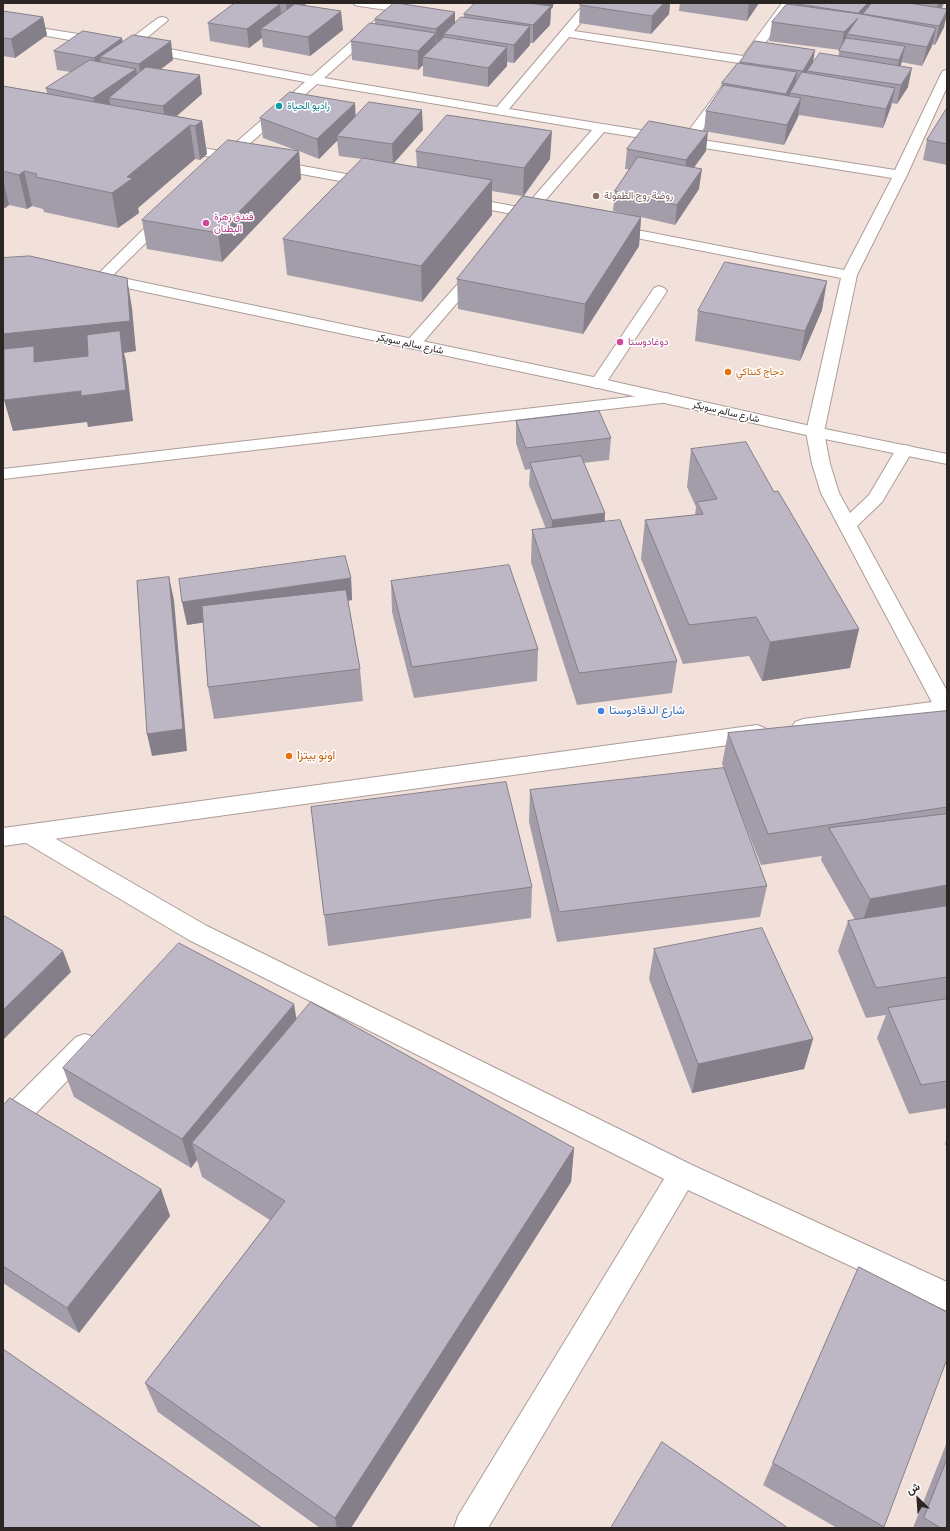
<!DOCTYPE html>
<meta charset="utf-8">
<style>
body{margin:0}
#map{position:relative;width:950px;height:1531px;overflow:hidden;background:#f2e1db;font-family:Manrope,Vazirmatn,sans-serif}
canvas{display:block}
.frame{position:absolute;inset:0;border:4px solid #2b2523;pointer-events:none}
.north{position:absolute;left:898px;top:1479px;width:40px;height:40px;-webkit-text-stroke:3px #fff;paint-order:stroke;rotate:335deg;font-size:11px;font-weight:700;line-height:16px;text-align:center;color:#2b2523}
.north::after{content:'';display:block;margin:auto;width:14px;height:18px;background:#2b2523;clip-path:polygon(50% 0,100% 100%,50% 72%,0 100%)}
</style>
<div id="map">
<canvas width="950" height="1531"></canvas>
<div class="frame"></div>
<div class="north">ش</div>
</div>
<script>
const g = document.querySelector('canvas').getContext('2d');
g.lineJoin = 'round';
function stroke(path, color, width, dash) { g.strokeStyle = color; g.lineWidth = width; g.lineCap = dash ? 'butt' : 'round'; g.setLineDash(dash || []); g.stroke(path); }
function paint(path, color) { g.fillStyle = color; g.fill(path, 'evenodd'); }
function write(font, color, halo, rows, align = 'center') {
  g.font = font + ' Manrope,Vazirmatn,sans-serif'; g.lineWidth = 3; g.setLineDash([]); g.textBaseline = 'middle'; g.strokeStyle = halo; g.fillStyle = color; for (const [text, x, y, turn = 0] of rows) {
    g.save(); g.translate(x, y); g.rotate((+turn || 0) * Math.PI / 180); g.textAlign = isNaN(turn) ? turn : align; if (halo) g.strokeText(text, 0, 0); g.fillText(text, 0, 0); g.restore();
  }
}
const lane = new Path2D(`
 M659,286L664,288L667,291L606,383L604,387L598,388L592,387L590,383L654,288Z`);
const street = new Path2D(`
 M353,3L394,4L408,3L324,78L497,107L585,3H597L574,31L743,56L782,3H794L696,139L895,170L941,74L943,71L947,70V87L907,175L857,275L824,432L830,464L839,493L850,513L869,495L898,446L904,445L910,446L913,450L882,502L857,526L947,691V717L939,715L936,710L821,493L812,464L806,432L841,278L611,233L606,232L604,229L606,226L611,225L844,270L892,178L604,132L537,210L544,212L546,215L544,218L539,219L464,205L459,204L457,201L459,198L464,197L524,208L592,130L317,84L238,154L373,179L378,180L380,183L378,186L373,187L230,161C226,165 223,166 216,165L214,162L217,158L172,150L170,147L172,144L177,143L225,152L305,82L143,52L139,51L137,48L139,45L143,44L312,76L387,10L359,6L355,5ZM569,37L739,63L684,137L509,109Z
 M162,17L166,18L168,20L166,22L133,49H125L123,46L125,43L158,18Z
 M3,22L103,38L107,39L109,42L107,45L103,46L3,28Z
 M167,210L172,211L174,214L172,217L106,282L101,284L96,282L93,279L96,276L162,211Z
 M477,266L482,268L485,271L482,274L419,347L413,349L407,347L405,344L407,341L472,268Z
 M664,393L670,394L672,398L670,402L3,479V469Z
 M29,825L37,828L207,926L692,1165L947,1282V1311L688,1190L488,1528H454L458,1516L664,1179L189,940L21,840L18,834L21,828Z
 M85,1034L94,1037L98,1045L94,1053L13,1137L3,1140V1110L76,1037Z`);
const secondary = new Path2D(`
 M99,273L598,378L815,427L947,454V464L815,437L598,388L94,281L91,278L94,275Z
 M947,700V714L803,735L795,732L792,727L795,722L803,719Z
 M757,725L765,728L768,733L765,738L757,741L3,846V828Z`);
stroke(lane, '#ad9d97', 2);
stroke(street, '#ad9d97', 2);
stroke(secondary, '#ad9d97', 2);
paint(lane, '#fff');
paint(street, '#fff');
paint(secondary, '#fff');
paint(new Path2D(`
 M235,3H307L304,5L343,30L310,56L263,47L262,38L249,48L210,41L208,23Z
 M475,3H555L553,5V7L551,9L550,25L533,43H530V45L514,63L507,62V66L488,87L423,76V65L418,70L352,60L351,41L375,24V19L455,23L464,17V14Z
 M581,3H670L669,14L651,34L579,23L580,5Z
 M680,3H759L747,21L679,11Z
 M788,3H944L942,8L944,27L935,45L932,44L922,66L901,62L900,66L908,87L897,104L891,103L883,128L799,115L784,145L704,131L706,111L721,89L722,83L740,63V62L812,64L838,56L840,50L769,41L772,22L788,4Z
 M3,11L43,17L47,35L15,58L3,56Z
 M123,42L173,60L161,69L202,94L177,116L202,121L207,154L200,160L195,159L138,208L139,213L118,228L44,212L43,209L32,206L27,209L9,205L5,208H3V86L47,93L46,88L71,72L57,70L54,51Z
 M947,108V165L923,160L927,140Z
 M356,116L423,130L394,163L417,167L416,151L550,159L524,196L631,215L613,211L615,191L629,169H625L627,149L706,151L694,168L699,189L675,225L641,217L639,246L583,334L458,309L457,279L522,196L492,191V215L422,302L287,275L283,239L362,159L339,156L337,140L319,159L299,151L301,179L222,262L147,249L142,220L298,151L263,138L260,118Z
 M822,310L800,361L695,341L698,311Z
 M516,421L611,438L609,460L583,463L605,522L677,661L672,693L577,705L531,562L532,530L546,529L529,485L530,469L525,470L516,443Z
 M691,449L850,668L762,681L749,656L683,664L641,559L645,520L695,515L696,507L687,487Z
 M351,578L352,600L348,601L360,669L363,701L214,719L208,687L203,622L187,625Z
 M391,581L538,649L537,681L414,698L392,612Z
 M947,711V1108L909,1114L877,1038L886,1015L866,1018L838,951L848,921L855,920L821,860L822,856L761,865L737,804L767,886L760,917L557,942L529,822L530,790L724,769L722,764L728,733Z
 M311,807L532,887L531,918L328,946Z
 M654,949L813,1039L804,1069L692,1093L649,979Z
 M296,1020L574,1148L571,1182L351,1528H320L158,1412L145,1383L270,1220L202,1177L197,1160L191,1168L74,1097L63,1068Z
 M3,1106L161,1189L170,1216L79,1333L3,1283Z
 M947,1138V1148L945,1144Z
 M859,1267L884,1527L883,1528H837L763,1485Z
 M947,1442V1528H913Z`), '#a39da9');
paint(new Path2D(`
 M286,3H307L287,20Z
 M540,3H555L553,5V7L551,9L550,25L533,43V25L540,18Z
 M664,3H670L669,14L651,34L652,16Z
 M749,3H759L747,21Z
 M868,3H872L863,14L861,25L847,34L845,46L841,51L844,32L857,19L858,13Z
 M938,3H944L935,18Z
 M280,4L282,23L261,29L262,38L249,48L247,29Z
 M341,11L343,30L310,56L308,37Z
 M947,11V14L944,27L935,45L939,26Z
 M455,12V30L444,34V41L437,47L436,29Z
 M43,17L47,35L15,58L11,39Z
 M530,26V45L514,63V45Z
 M936,28L932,46L922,66L927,47Z
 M436,33V52L423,57V65L418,70V51Z
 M122,38L125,56L100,57L103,72L97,77L94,58Z
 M171,41L173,60L142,83L139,64Z
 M905,46L901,65L895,79L899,60Z
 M507,47V66L488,87V68Z
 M815,50L812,69L807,71L806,79L800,90L803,71Z
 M912,68L908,87L897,104L901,85Z
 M136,69L140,88L109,98L111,108L96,117L93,98Z
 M797,72L794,91L790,93L789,101L783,113L786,94Z
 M200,75L202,94L166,125L163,106Z
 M895,88L891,107L883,128L886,109Z
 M801,98L798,117L784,145L787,125Z
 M355,103L356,122L337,136L338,140L319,159L317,139Z
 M422,110L423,130L393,164L392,144Z
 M202,121L207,154L200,160L195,126Z
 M190,125L195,159L138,208L139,213L118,228L112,193L127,177Z
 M552,131L550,159L523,196L524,168Z
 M708,132L706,151L684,180L686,160Z
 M299,151L301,179L222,262L218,233Z
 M702,169L699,189L675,225L677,205Z
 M24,171L32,206L27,209L19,175Z
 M3,179L9,205L5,208L3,199Z
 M492,180V215L422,302L421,266Z
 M641,217L639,246L583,334L585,304Z
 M127,278L132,308L136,351L124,353L126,361L133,421L88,427L87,422L13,431L4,400L81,391L126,390L34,362L3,366V334Z
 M827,281L822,310L800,361L805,331Z
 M605,513L604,535L551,542L552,520Z
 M169,577L174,600L187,751L152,756L147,734Z
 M351,578L352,600L187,625L182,602Z
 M859,629L850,668L762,681L770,642Z
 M947,885V913L860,929L870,899Z
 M63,951L71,972L3,1040V1010Z
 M294,1004L299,1034L192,1143L197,1160L191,1168L182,1139Z
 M813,1039L804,1069L692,1093L698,1064Z
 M574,1148L571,1182L351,1528H337L335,1518Z
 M161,1189L170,1216L79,1333L67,1308Z`), '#847f89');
const building = new Path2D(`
 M235,3H272L280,4L247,29L208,23Z
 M394,3H397L455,12L436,29L375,19Z
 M475,3H528L551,6L533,25L464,14Z
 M581,3H664L652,16L580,5Z
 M792,3H868L858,13Z
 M872,3H908L947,9V11L939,26L863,14Z
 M295,4L341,11L308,37L261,29Z
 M787,4L861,14L936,28L927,47L847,34L858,18L844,32L772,22Z
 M3,11L43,17L11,39L3,38Z
 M461,17L530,26L514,45L444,34Z
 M370,23L436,33L418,51L351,41Z
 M83,31L122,38L94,58L54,51Z
 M133,35L171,41L139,64L100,57Z
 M444,37L507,47L488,68L423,57Z
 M846,38L905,46L899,60L839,51Z
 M755,41L815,50L803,71L740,62Z
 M820,53L912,68L901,85L807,71Z
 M90,60L136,69L93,98L46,88Z
 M738,63L797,72L786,94L722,83Z
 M146,67L200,75L163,106L109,98Z
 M802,72L895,88L886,109L790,93Z
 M724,85L801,98L787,125L706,111Z
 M3,86L202,121L195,126L190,125L127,177L133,178L112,193L36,177L37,174L24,171L19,175L3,171Z
 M290,92L355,103L317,139L260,118Z
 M369,102L422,110L392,144L337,136Z
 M947,108V144L927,140Z
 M447,115L552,131L524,168L416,151Z
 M649,121L708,132L686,160L627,149Z
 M228,140L299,151L218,233L142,220Z
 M638,157L702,169L677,205L615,191Z
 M363,158L492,180L421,266L283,239Z
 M523,196L641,217L585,304L457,279Z
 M30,256L127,278L130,321L3,334V258Z
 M725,262L827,281L805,331L698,311Z
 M120,331L126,390L81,396V391L4,400V349L34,346V362L88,356L87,335Z
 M599,411L611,438L526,448L516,421Z
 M746,442L774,492L778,491L859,629L770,642L756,617L689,625L645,520L703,514L697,502L717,499L691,449Z
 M581,456L605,513L552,520L530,463Z
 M620,520L677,661L579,673L532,530Z
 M345,556L351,578L182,602L179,579Z
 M509,565L538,649L412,667L391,581Z
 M169,577L183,729L147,734L137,581Z
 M346,590L360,669L208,687L202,606Z
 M947,711V807L768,834L728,733Z
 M724,768L767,886L559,912L530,790Z
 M506,782L532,887L324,915L311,807Z
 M947,814V885L870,899L829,828Z
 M947,906V977L876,988L848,921Z
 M3,915L63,951L3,1010Z
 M762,928L813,1039L698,1064L654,949Z
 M179,943L294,1004L182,1139L63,1068Z
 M947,999V1081L921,1085L888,1008Z
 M311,1002L574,1148L335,1518L145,1383L285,1201L192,1143Z
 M10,1098L161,1189L67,1308L3,1266V1106Z
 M859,1267L947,1312V1359L884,1527L773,1463Z
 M3,1349L262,1528H3Z
 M662,1442L788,1528H611Z
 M947,1459V1528H941L924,1518Z`);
paint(building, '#bdb6c4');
stroke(building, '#847f89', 1);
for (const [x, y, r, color] of [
 [279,106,4,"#0f9aa8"],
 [596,196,4,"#8d6e63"],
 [206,223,4,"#d1479c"],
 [620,342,4,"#d1479c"],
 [728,372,4,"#e8710a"],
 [601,711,4,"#3f7fe0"],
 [289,756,4,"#e8710a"]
]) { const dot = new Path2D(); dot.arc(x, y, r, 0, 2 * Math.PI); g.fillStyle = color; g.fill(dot); stroke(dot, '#fff', 1.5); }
write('10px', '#0d838f', '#fff', [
 ["راديو الحياة",287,106]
], 'left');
write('10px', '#785e54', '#fff', [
 ["روضة روح الطفولة",604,196]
], 'left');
write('10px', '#b23c85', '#fff', [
 ["فندق زهرة",214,217],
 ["البطنان",214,229],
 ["دوغادوستا",628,342]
], 'left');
write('10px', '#2b2523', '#fff', [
 ["شارع سالم سويكر",410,344,12],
 ["شارع سالم سويكر",726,412,13]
]);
write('10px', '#c56008', '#fff', [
 ["دجاج كنتاكي",736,372]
], 'left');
write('12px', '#366cbe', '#fff', [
 ["شارع الدقادوستا",609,711]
], 'left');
write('12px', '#c56008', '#fff', [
 ["اونو بيتزا",297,756]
], 'left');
</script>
